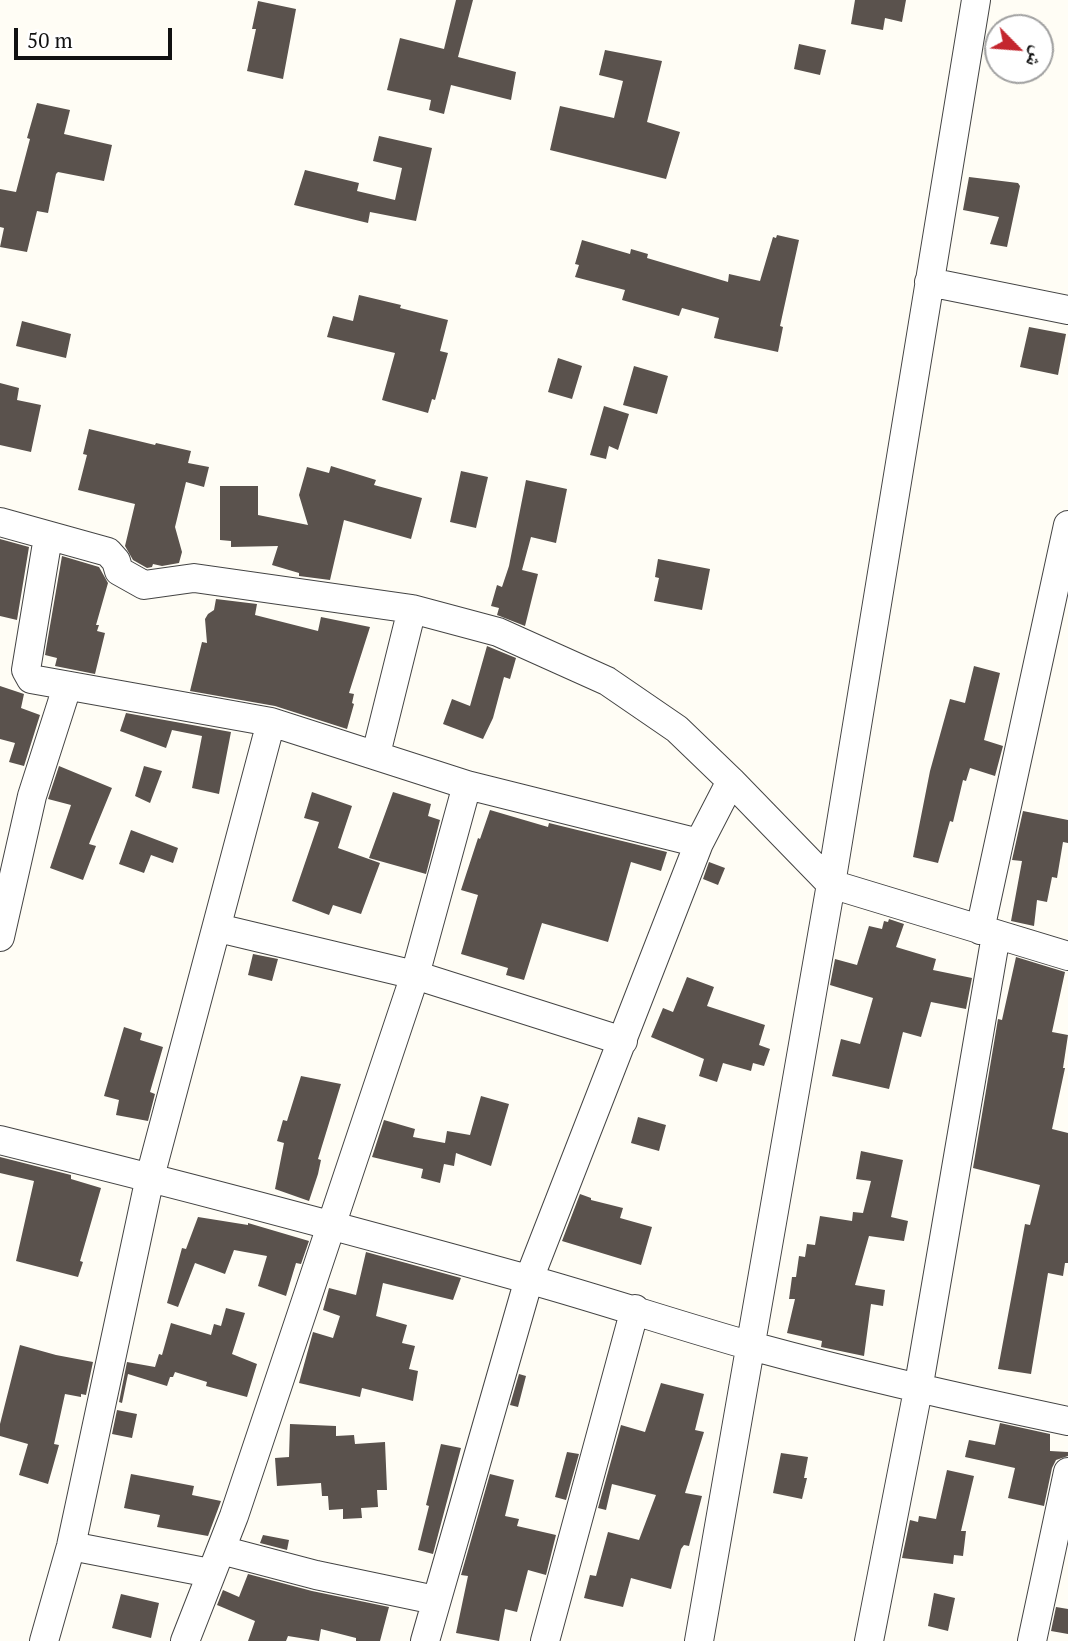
<!DOCTYPE html>
<meta charset="utf-8">
<style>
body{margin:0}
#map{position:relative;width:1068px;height:1641px;overflow:hidden;background:#fffdf5;font-family:"PT Serif","Noto Naskh Arabic",serif}
canvas{display:block}
.north{position:absolute;left:984px;top:14px;width:70px;height:70px;box-sizing:border-box;background:#fff;border:2px solid #a0a0a0;border-radius:50%;rotate:115deg;font-size:19px;font-weight:700;line-height:28px;text-align:center;color:#111}
.north::after{content:'';display:block;margin:auto;width:24px;height:32px;background:#c4262e;clip-path:polygon(50% 0,100% 100%,50% 72%,0 100%)}
.scale{position:absolute;left:14px;top:28px;width:158px;height:32px;box-sizing:border-box;border:4px solid #111;border-top:0;padding-left:9px;font-size:21px;line-height:24px;white-space:nowrap;color:#111;-webkit-text-stroke:5px #fff;paint-order:stroke}
</style>
<div id="map">
<canvas width="1068" height="1641"></canvas>
<div class="north">ش</div>
<div class="scale">50 m</div>
</div>
<script>
const g = document.querySelector('canvas').getContext('2d');
g.lineJoin = 'round';
function paint(path, color) { g.fillStyle = color; g.fill(path, 'evenodd'); }
function stroke(path, color, width, dash) { g.strokeStyle = color; g.lineWidth = width; g.lineCap = dash ? 'butt' : 'round'; g.setLineDash(dash || []); g.stroke(path); }
paint(new Path2D(`
 M456,0H473L458,57L516,72L511,100L451,85L444,114L429,110L431,100L387,90L400,38L444,49Z
 M855,0H906L902,22L885,18L883,30L851,24Z
 M258,1L296,9L283,79L247,71L256,29H252Z
 M799,44L826,50L820,75L794,69Z
 M605,50L662,61L647,122L680,132L666,179L550,150L560,106L614,118L623,81L599,75Z
 M37,103L70,110L64,134L112,145L104,181L58,172L56,174L48,213L37,211L27,252L0,247L4,228L0,227V189L16,192L30,139L27,138Z
 M379,136L432,148L416,221L370,212L368,223L294,205L305,170L359,183L357,191L395,200L402,168L373,161Z
 M969,177L1018,183L1020,186L1007,247L990,244L999,217L963,210Z
 M777,235L799,240L780,326L783,327L778,352L714,338L719,318L682,308L679,316L622,300L625,290L575,277L579,265L575,264L582,240L630,254L631,249L648,254L647,258L728,282L729,274L760,281L773,237L776,238Z
 M359,295L401,305L400,308L448,320L440,351L448,353L435,400L432,399L428,413L382,400L395,353L327,337L333,316L353,321Z
 M22,321L71,334L66,358L16,346Z
 M1029,327L1066,334L1058,375L1020,367Z
 M558,358L582,366L572,399L548,392Z
 M634,366L668,376L657,414L623,405Z
 M0,383L19,388L17,400L41,405L31,452L0,445Z
 M604,406L629,414L618,450L609,446L606,459L590,455Z
 M89,429L155,445L156,443L191,451L188,463L209,467L204,487L186,482L175,527L182,552L179,563L162,566L153,564L152,567L147,568L133,560L125,546L135,504L78,490L87,455L83,454Z
 M331,466L376,480L374,485L422,498L411,539L344,520L330,580L299,576V573L272,565L278,546L231,547V541L220,540V486H258V515L308,525L299,495L307,467L329,473Z
 M461,471L488,477L476,528L450,522Z
 M526,480L567,489L556,543L531,537L522,570L538,574L525,626L497,615L499,608L491,606L497,585L502,587L509,566Z
 M0,539L29,547L17,620L0,616Z
 M62,556L99,567L108,583L96,625H99L97,631L105,633L95,674L55,666L57,658L45,655Z
 M658,559L710,569L702,610L654,601L659,578L655,577Z
 M216,599L257,604L255,615L318,631L321,617L370,627L349,693L354,694L352,703L354,704L347,729L275,706L190,691L202,642L207,643L205,619L208,614L214,610Z
 M487,646L516,658L510,679L504,677L493,718L483,739L443,724L452,699L470,706Z
 M974,666L1000,673L984,740L1003,746L995,776L970,768L966,781L963,780L953,822L950,821L938,863L913,857L930,771L950,699L965,703Z
 M0,686L24,694L21,708L40,715L24,766L9,762L15,743L0,739Z
 M126,713L231,732L219,794L192,788L202,736L172,730L166,748L120,731Z
 M59,766L112,788L89,844L96,846L83,880L50,868L71,805L48,799Z
 M144,766L162,771L150,803L135,796Z
 M312,792L352,806L338,848L380,863L361,914L333,905L329,915L292,901L319,822L304,818Z
 M393,792L431,804L428,816L440,820L426,874L369,858Z
 M490,810L548,827L549,823L667,852L661,871L631,862L608,942L542,923L524,980L506,975L508,968L461,954L478,895L461,890L478,838L480,839Z
 M1023,811L1068,820V843L1063,842L1057,878L1052,877L1047,902L1037,900L1034,926L1011,921L1022,861L1012,860Z
 M131,830L178,848L173,863L151,855L144,873L119,864Z
 M709,862L725,868L718,885L703,879Z
 M889,919L904,924L896,947L936,959L933,970L972,978L966,1009L931,1002L921,1037L903,1032L889,1089L832,1076L841,1039L860,1044L873,998L830,985L835,959L857,965L869,926L882,929L884,921L888,922Z
 M253,954L278,959L272,981L248,975Z
 M1016,957L1065,972L1052,1032L1068,1035L1063,1068H1065L1052,1129L1068,1133V1263H1065L1063,1276L1048,1273L1031,1374L998,1369L1025,1224L1030,1225L1040,1185L973,1168L998,1019L1002,1020Z
 M687,977L714,987L707,1006L765,1025L759,1045L770,1049L764,1066L753,1063L751,1071L723,1063L717,1082L699,1076L704,1059L651,1037L663,1008L673,1012Z
 M124,1027L142,1033L140,1040L163,1047L150,1092L155,1094L148,1121L116,1115L119,1100L104,1096Z
 M301,1076L341,1084L318,1159L321,1160L318,1174L309,1201L275,1189L284,1143L277,1141L283,1120L287,1121Z
 M481,1096L509,1104L491,1166L456,1153L454,1166L444,1164L440,1183L421,1178L423,1169L372,1157L384,1120L415,1129L413,1137L445,1143L447,1131L470,1135Z
 M638,1117L666,1125L659,1151L631,1143Z
 M861,1151L903,1160L891,1217L908,1221L904,1241L869,1236L855,1285L885,1290L883,1306L871,1304L864,1356L821,1347L822,1341L787,1333L795,1299H789L792,1277H796L799,1256L805,1257L807,1244L815,1245L820,1216L852,1221L853,1212L863,1213L871,1181L856,1179Z
 M0,1157L71,1175V1179L101,1188L80,1261L83,1262L78,1277L16,1261L34,1181L0,1173Z
 M580,1194L591,1198V1200L623,1208L620,1218L652,1227L641,1265L562,1241Z
 M198,1217L248,1225V1223L309,1241L301,1264L296,1263L286,1296L258,1286L267,1256L234,1250L225,1274L195,1263L178,1307L167,1303L182,1248L186,1249Z
 M366,1252L461,1278L453,1300L383,1283L376,1316L407,1325L402,1343L415,1346L409,1369L418,1371L413,1401L362,1388L360,1397L299,1383L313,1332L333,1338L340,1316L323,1310L329,1288L356,1295Z
 M226,1308L245,1313L232,1354L257,1364L247,1397L206,1386L207,1382L175,1372L173,1377H170L167,1386L128,1374L122,1403L119,1402L127,1362L155,1367L159,1354L162,1355L171,1323L211,1335L214,1324L221,1326Z
 M20,1345L56,1355L93,1362L86,1395L81,1394V1397L65,1394L54,1444L59,1445L48,1484L19,1475L28,1444L0,1436V1424Z
 M519,1374L526,1376L518,1407L510,1405Z
 M661,1383L704,1394L695,1430L704,1432L685,1493L702,1496L689,1546L684,1545L681,1549L671,1589L631,1578L623,1607L584,1598L590,1575L596,1576L608,1532L639,1540L656,1495L612,1484L606,1510L598,1508L621,1425L645,1432Z
 M117,1410L137,1414L132,1438L112,1434Z
 M1000,1423L1050,1434V1451L1068,1452V1456L1056,1460L1052,1468L1044,1506L1008,1498L1015,1468L965,1457L969,1440L995,1445Z
 M290,1424L336,1426V1436L354,1435L355,1444L385,1442L387,1490H377L378,1507L361,1508L362,1518L343,1519V1509L329,1510L328,1496H322L321,1483L277,1486L275,1458L289,1457Z
 M441,1444L461,1448L433,1554L418,1550L429,1506L426,1505Z
 M567,1452L579,1454L566,1500L555,1497Z
 M781,1453L808,1457L804,1478H807L802,1499L773,1493Z
 M947,1470L974,1476L961,1531H966L963,1556L954,1555L953,1564L902,1558L910,1520L918,1522L919,1516L936,1519Z
 M131,1474L194,1486L192,1495L221,1501L208,1536L157,1527L160,1515L124,1508Z
 M490,1474L514,1480L505,1516L519,1519L517,1526L556,1535L546,1575L528,1570L517,1612L505,1609L499,1641L456,1633L468,1576L461,1575Z
 M263,1535L289,1540L287,1550L260,1543Z
 M248,1574L312,1591L389,1607L380,1641H356V1638L321,1629L319,1641L288,1636L286,1641H248L255,1621L217,1605L223,1590L239,1597Z
 M934,1593L955,1598L948,1631L928,1626Z
 M121,1594L159,1603L151,1638L112,1628Z
 M1056,1607L1068,1609V1634L1051,1631Z`), '#5a524d');
const minor = new Path2D(`
 M929,282L1068,310
 M0,522L108,552L116,561L119,571L144,585L194,578L412,609L498,632L607,681L677,729L731,781L831,884L1068,956
 M48,537L26,670L31,679L271,722L467,785L699,843
 M376,754L412,609
 M218,928L415,975L467,785
 M980,930L1068,525
 M0,937L32,796L67,687
 M0,1140C178,1184 355,1231 531,1280C606,1301 680,1326 755,1347C858,1375 963,1399 1068,1421
 M71,1546L210,1573
 M221,1550L316,1575L435,1600
 M44,1641L71,1546L150,1177L271,722
 M185,1641L234,1516L415,975L623,1041
 M425,1641L529,1279L699,843L731,781
 M545,1641L635,1309
 M699,1641L831,884L976,0
 M869,1641L918,1390L996,935
 M1032,1641L1068,1472`);
stroke(minor, '#444', 30);
stroke(minor, '#fff', 28);
</script>
